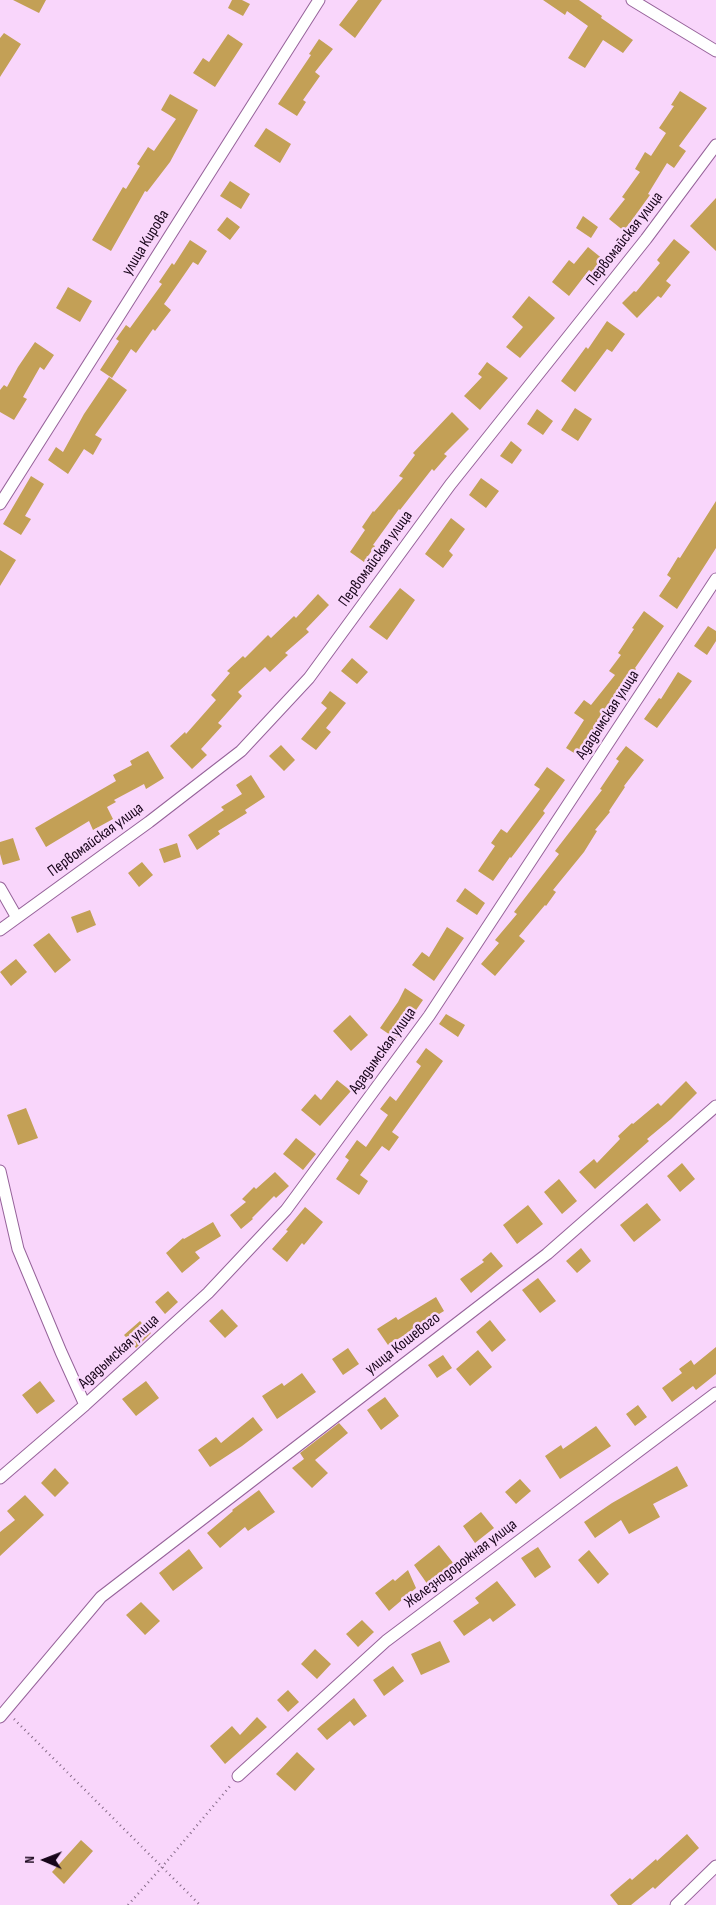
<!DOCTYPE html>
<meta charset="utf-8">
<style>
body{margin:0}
#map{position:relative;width:716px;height:1905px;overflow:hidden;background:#f9d6fb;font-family:"Sofia Sans Condensed",sans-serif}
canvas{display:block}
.north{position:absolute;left:20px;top:1835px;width:50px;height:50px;-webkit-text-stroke:4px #f9d6fb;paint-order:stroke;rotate:271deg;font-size:14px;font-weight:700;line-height:20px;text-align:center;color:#18051a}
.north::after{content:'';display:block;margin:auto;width:18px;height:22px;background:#18051a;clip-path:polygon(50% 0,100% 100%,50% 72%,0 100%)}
</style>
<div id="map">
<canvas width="716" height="1905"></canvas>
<div class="north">N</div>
</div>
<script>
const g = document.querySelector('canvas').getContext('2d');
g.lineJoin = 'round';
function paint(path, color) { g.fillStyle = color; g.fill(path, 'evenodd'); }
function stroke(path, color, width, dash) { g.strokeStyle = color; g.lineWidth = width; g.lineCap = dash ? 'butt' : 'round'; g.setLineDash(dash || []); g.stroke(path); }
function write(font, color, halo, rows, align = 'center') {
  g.font = font + ' "Sofia Sans Condensed",sans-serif'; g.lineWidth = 5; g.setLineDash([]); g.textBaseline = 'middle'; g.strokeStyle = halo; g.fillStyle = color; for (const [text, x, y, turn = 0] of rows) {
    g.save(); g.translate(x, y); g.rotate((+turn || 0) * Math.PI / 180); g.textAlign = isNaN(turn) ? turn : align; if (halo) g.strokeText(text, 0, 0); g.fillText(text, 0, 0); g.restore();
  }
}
paint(new Path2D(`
 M13,0H46L39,13Z
 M232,0H242L250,4L243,16L228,8Z
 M358,0H382L355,38L339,25Z
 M543,0H579L602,16L601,18L633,40L623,53L603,40L585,68L568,58L588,26L567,11L565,15Z
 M4,33L21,44L0,77V38Z
 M228,34L243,44L215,87L193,73L203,58L209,62Z
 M319,39L333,49L315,72L320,76L303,100L306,102L297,116L278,104L311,55L309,54Z
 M680,91L707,108L679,146L686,151L674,168L667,163L648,194L650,195L624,231L609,219L625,199L622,197L640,172L635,169L645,152L651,156L666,133L659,128L674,106L671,105Z
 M170,94L198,110L170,162L147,192L145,191L111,251L92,240L123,187L126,189L140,166L137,164L148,147L154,151L176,119L161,110Z
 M266,128L291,144L280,163L254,146Z
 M230,181L250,194L241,209L220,196Z
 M716,198V251L690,226Z
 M583,216L598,227L591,238L576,228Z
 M227,217L240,227L230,240L217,230Z
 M674,239L690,252L666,281L671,285L661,298L658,296L637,318L622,303L634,291L636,292L660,263L657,260Z
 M190,240L207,251L198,265L193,262L164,304L171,310L155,331L153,329L136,353L131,349L112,378L100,370L119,341L116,339L126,325L130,328L162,284L159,282L172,263L174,265Z
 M588,247L604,260L593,273L589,270L569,296L552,282L569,260L574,264Z
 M68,287L92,301L80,322L56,308Z
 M529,296L555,318L520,358L506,347L523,327L512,317Z
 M607,321L625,334L612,352L607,349L575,392L561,381L586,347L588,349Z
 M35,342L54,355L44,370L40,367L23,397L27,399L14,420L0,412V390L4,385L7,387L18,367Z
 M487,362L508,378L480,410L464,396L482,377L478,374Z
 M109,377L127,390L95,435L102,439L93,455L84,449L68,474L48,460L56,447L63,452L84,414Z
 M575,408L592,419L578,441L561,430Z
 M537,409L553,421L543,435L527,424Z
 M452,412L469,429L444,454L447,456L434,471L432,469L400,510L399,509L373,545L375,546L364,562L350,552L365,530L362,527L373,511L374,512L403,478L399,476L415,455L413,453Z
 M511,441L522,450L512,464L500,456Z
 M31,476L44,484L25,516L31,519L21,535L3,524Z
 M481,478L499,491L486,508L469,495Z
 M716,501V548L677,609L659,596L671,578L667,575L678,557L680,558Z
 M451,518L465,529L449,551L453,555L443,568L425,554Z
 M0,550L16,560L0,586Z
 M400,588L415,600L387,640L369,627Z
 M318,594L329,605L306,629L309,632L285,653L288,655L270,672L265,667L238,692L242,696L218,723L222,726L201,749L207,755L192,769L170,746L185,732L186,734L216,700L211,695L230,673L227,671L243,656L245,658L268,635L271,638L294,616L296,618Z
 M644,611L664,626L635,668L636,669L623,688L624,689L594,731L595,732L579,756L566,748L584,720L574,713L584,700L591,705L615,675L609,671L621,655L618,653L634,629L632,628Z
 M708,626L716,631V641L707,655L694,646Z
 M352,658L368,672L357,684L341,671Z
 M678,672L692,681L657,728L644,719L659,698L661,699Z
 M330,691L346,703L326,728L331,732L316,750L301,739L327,708L321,703Z
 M281,745L295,760L284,771L269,756Z
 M626,746L644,760L624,786L625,787L609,811L610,812L595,830L597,831L584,852L553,890L556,892L546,906L545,905L519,936L525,941L495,976L481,964L499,943L495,940L517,914L514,912L559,854L555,851L602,790L600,789L619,761L616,759Z
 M148,751L164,778L146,789L144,784L114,800L116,802L107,807L113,819L93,830L89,821L46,847L35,828L116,781L113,775L132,765L130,761Z
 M547,767L565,780L543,811L545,813L511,858L510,857L493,881L478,871L495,846L491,843L501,829L507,833L540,789L534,785Z
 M251,775L265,797L245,810L247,813L218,831L220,834L197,850L188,835L224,810L221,807L242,794L236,785Z
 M13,838L20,860L3,865L0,854V842Z
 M177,843L181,857L164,863L159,849Z
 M142,862L153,875L139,887L128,873Z
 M465,888L485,903L477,915L456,901Z
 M90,910L96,925L77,933L71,917Z
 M447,927L464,938L434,981L412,965L422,952L429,957Z
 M49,933L71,960L55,973L33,945Z
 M16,959L27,972L11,986L0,972Z
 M405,988L423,1000L396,1039L380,1028L398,1002Z
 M446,1014L465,1025L458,1037L439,1024Z
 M350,1015L368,1035L351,1051L333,1031Z
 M426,1048L443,1061L392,1132L399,1137L389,1151L382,1146L360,1175L368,1181L359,1195L336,1179L349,1160L345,1157L357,1140L366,1147L388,1115L380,1109L390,1096L396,1101L421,1066L416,1062Z
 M337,1080L351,1091L320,1126L301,1110L315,1094L321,1100Z
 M686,1081L697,1093L671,1119L647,1139L649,1141L595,1189L579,1172L594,1159L597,1163L620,1139L618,1136L632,1123L633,1124L658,1103L661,1106Z
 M26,1108L38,1138L18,1145L7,1115Z
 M296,1138L316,1154L303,1170L283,1154Z
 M682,1163L695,1179L680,1192L667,1176Z
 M275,1172L289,1186L276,1198L274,1196L252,1218L253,1219L241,1229L230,1215L246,1202L242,1199L254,1187L256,1189Z
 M559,1179L577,1201L562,1214L544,1192Z
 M647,1203L661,1220L634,1242L620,1225Z
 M528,1205L543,1224L517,1244L503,1225Z
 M305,1207L323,1222L304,1245L302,1243L287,1262L272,1249L288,1231L286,1230Z
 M213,1222L221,1236L195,1252L200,1258L182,1273L166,1253L183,1238L184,1239Z
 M581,1248L591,1261L577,1273L566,1261Z
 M491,1252L503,1266L471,1293L460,1279L484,1262L482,1260Z
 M538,1278L556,1301L540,1313L522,1290Z
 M168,1291L178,1302L165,1314L155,1302Z
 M436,1297L444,1311L388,1345L377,1329L396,1317L398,1320Z
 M222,1309L238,1326L225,1338L209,1321Z
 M490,1320L506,1340L492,1352L476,1332Z
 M140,1321L151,1333L136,1348L124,1335Z
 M716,1347V1374L696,1390L693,1386L672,1402L662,1388L682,1373L679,1369L691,1360L694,1365Z
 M348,1348L359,1364L343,1375L332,1359Z
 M478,1350L492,1367L470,1386L456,1369Z
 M443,1355L452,1368L437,1378L428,1365Z
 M302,1373L316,1392L277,1419L262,1396L282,1383L284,1386Z
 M40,1381L55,1401L37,1414L22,1395Z
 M146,1381L159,1398L136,1416L122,1399Z
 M385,1397L399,1416L381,1430L367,1410Z
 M638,1405L647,1417L635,1426L626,1414Z
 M253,1417L263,1430L242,1446L210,1467L198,1450L216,1437L221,1443Z
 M339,1423L348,1433L315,1460L328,1473L312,1488L292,1468L304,1459L300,1453Z
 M596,1426L611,1446L560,1479L545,1456L561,1445L563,1449Z
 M677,1466L688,1486L653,1504L660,1517L629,1534L621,1520L595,1538L584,1522L612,1503Z
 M55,1468L69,1483L55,1497L41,1483Z
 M520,1479L531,1491L516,1504L505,1492Z
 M259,1490L275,1512L248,1531L245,1527L220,1548L207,1533L233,1511L232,1510Z
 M25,1495L44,1515L0,1556V1532L15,1520L7,1511Z
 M481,1512L494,1528L475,1543L463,1526Z
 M439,1545L454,1564L428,1585L414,1565Z
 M538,1547L551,1567L535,1578L521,1558Z
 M189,1549L203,1568L173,1591L159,1573Z
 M589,1550L609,1574L598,1584L578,1560Z
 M408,1570L416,1588L389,1611L375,1593L393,1579L395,1581Z
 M497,1581L516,1605L493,1622L490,1618L464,1636L453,1621L479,1603L475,1598Z
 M141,1602L160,1621L145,1635L126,1615Z
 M362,1620L374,1632L358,1647L346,1634Z
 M440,1641L450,1662L421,1675L411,1654Z
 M315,1649L331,1664L317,1679L301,1664Z
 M393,1666L404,1681L384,1696L373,1680Z
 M288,1690L299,1702L288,1712L277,1700Z
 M354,1698L367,1716L354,1726L350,1721L327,1740L317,1729Z
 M257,1717L267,1727L225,1764L210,1746L232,1726L240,1735Z
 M297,1752L315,1769L295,1791L276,1774Z
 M687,1834L699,1848L655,1889L653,1887L631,1905H618L610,1895L630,1878L632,1880L656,1859L657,1861Z
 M81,1840L93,1851L64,1884L52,1872Z`), '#c3a056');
const minor = new Path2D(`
 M632,0L716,51
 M0,504L319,0
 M0,888L16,916
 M0,930L149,822L241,751L309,678L450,485L646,239L716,145
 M0,1171L18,1249L61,1352L85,1405
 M0,1478L85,1405L208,1293L286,1210L429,1016L716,579
 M0,1717L101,1597L547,1254L716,1106
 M238,1776L386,1641L716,1393
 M676,1905L716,1866`);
stroke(minor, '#96639a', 13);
stroke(new Path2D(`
 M14,1719L200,1905
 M128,1905L162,1867L231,1785`), '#876c89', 2.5, [1, 4]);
stroke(minor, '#fff', 11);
write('16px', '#18051a', '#f9d6fb', [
 ["Первомайская улица",625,239,-52],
 ["улица Кирова",146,243,-58],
 ["Первомайская улица",376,559,-54],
 ["Ададымская улица",608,715,-57],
 ["Первомайская улица",96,840,-36],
 ["Ададымская улица",383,1051,-54],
 ["улица Кошевого",403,1344,-38],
 ["Ададымская улица",119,1352,-42],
 ["Железнодорожная улица",461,1564,-37]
]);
</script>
